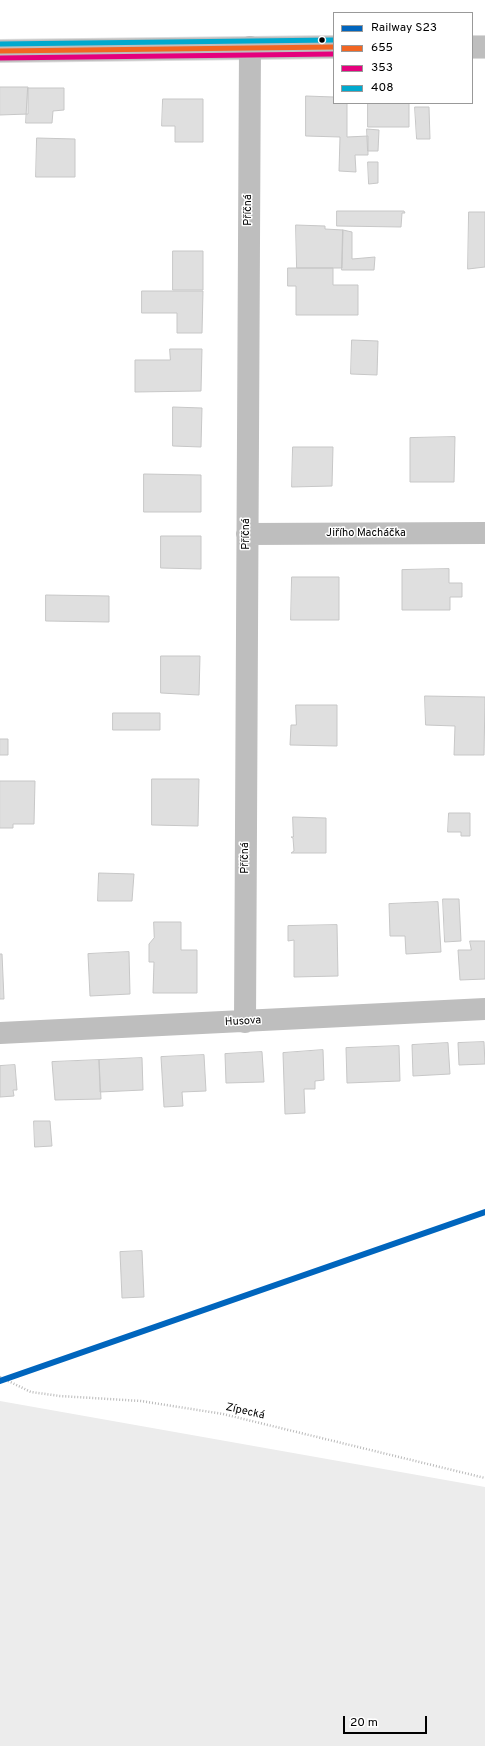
<!DOCTYPE html>
<meta charset="utf-8">
<style>
body{margin:0}
#map{position:relative;width:485px;height:1746px;overflow:hidden;background:#fff;font-family:Overpass,sans-serif}
canvas{display:block}
.legend{position:absolute;left:333px;top:12px;width:140px;height:92px;box-sizing:border-box;background:#fff;border:1px solid #999;margin:0;padding:5px 7px;list-style:none;font-size:12px;color:#000}
.legend li{display:flex;align-items:center;gap:8px;height:20px}
.legend b{width:20px;border:1px solid #999}
.scale{position:absolute;left:343px;top:1716px;width:84px;height:18px;box-sizing:border-box;border:2px solid #000;border-top:0;padding-left:5px;font-size:12px;line-height:14px;white-space:nowrap;color:#000;-webkit-text-stroke:3px #fff;paint-order:stroke}
</style>
<div id="map">
<canvas width="485" height="1746"></canvas>
<ul class="legend">
<li><b style="height:5px;background:#0065bd"></b>Railway S23</li>
<li><b style="height:5px;background:#f26522"></b>655</li>
<li><b style="height:5px;background:#e5007d"></b>353</li>
<li><b style="height:5px;background:#00a9ce"></b>408</li>
</ul>
<div class="scale">20 m</div>
</div>
<script>
const g = document.querySelector('canvas').getContext('2d');
g.lineJoin = 'round';
function paint(path, color) { g.fillStyle = color; g.fill(path, 'evenodd'); }
function stroke(path, color, width, dash) { g.strokeStyle = color; g.lineWidth = width; g.lineCap = dash ? 'butt' : 'round'; g.setLineDash(dash || []); g.stroke(path); }
function write(font, color, halo, rows, align = 'center') {
  g.font = font + ' Overpass,sans-serif'; g.lineWidth = 3; g.setLineDash([]); g.textBaseline = 'middle'; g.strokeStyle = halo; g.fillStyle = color; for (const [text, x, y, turn = 0] of rows) {
    g.save(); g.translate(x, y); g.rotate((+turn || 0) * Math.PI / 180); g.textAlign = isNaN(turn) ? turn : align; if (halo) g.strokeText(text, 0, 0); g.fillText(text, 0, 0); g.restore();
  }
}
paint(new Path2D(`
 M0,1401L485,1487V1746H0Z`), '#ececec');
const building = new Path2D(`
 M0,87H28V114L0,115Z
 M28,88H64V110L53,111L52,123H26Z
 M306,96L334,97V103H347V137L368,136V155H355L356,172L339,171L340,137L306,136Z
 M163,99H203V142H175V126H162Z
 M368,103H409V127H368Z
 M415,107H429L430,139H417Z
 M367,129L379,130L378,151H368Z
 M37,138L75,139V177H36Z
 M368,162H378V183L369,184Z
 M337,211H404L405,213H402L401,227L337,226Z
 M469,212H485V267L468,269Z
 M296,225L325,226V229L343,230L342,268H297Z
 M343,230L352,232V259L375,257L374,270H342Z
 M173,251H203V290H173Z
 M288,268H333V285H358V315H296V286H288Z
 M142,291H203L202,333H177V313H142Z
 M352,340L378,341L377,375L351,374Z
 M170,349H202L201,391L135,392V360H170Z
 M173,407L202,408L201,447L173,446Z
 M455,437L454,482H410V438Z
 M293,447H333L332,486L292,487Z
 M144,474L201,475V512H144Z
 M161,536H201V569L161,568Z
 M449,569V583H462V597H450V610H402V570Z
 M292,577H339V620H291Z
 M46,595L109,596V622L46,621Z
 M161,656H200L199,695L161,693Z
 M425,696L485,697L484,755H454L455,726L426,725Z
 M296,705H337V746L290,745L291,725H296Z
 M113,713H160V730H113Z
 M0,739H8V755H0Z
 M152,779H199L198,826L152,825Z
 M0,781H35L34,824H13V828H0Z
 M449,813H470V836H461V832H448Z
 M293,817L326,818V853H291L294,851L293,838L291,837H293Z
 M99,873L134,874L132,901H98Z
 M443,899H459L461,941L445,942Z
 M438,902L441,952L406,954L405,936H390L389,904Z
 M154,922H181V950H197V993H153L154,962H149V944L154,938Z
 M337,925L338,976L294,977V940L288,941V926Z
 M470,941H485V979L460,980L458,950H471Z
 M129,952L130,994L90,996L88,954Z
 M0,954H2L4,999H0Z
 M484,1042L485,1064L459,1065L458,1043Z
 M448,1043L450,1074L413,1076L412,1045Z
 M399,1046L400,1081L347,1083L346,1048Z
 M323,1050L324,1080L315,1081V1089H304L305,1113L285,1114L283,1053Z
 M262,1052L264,1082L226,1083L225,1054Z
 M204,1055L206,1091L182,1092L183,1106L164,1107L161,1057Z
 M142,1058L143,1090L100,1092L99,1060Z
 M99,1060L101,1099L55,1100L52,1062Z
 M15,1065L17,1090H13L14,1096L0,1097V1066Z
 M34,1121H50L52,1146L35,1147Z
 M142,1251L144,1297L122,1298L120,1252Z`);
paint(building, '#dfdfdf');
stroke(building, '#c7c7c7', 1);
const major = new Path2D(`
 M472,47H485
 M0,51L334,47`);
stroke(major, '#dbdbdb', 24);
stroke(new Path2D(`
 M0,1377L31,1392L60,1396L141,1401L223,1414L485,1478`), '#b9b9b9', 2.5, [1, 2]);
stroke(new Path2D(`
 M247,534L485,533
 M245,1022L250,47
 M0,1033L485,1009`), '#bebebe', 22);
stroke(major, '#bebebe', 22);
stroke(new Path2D(`
 M0,51L334,47`), '#f26522', 5);
stroke(new Path2D(`
 M0,58L334,54`), '#e5007d', 5);
stroke(new Path2D(`
 M0,44L334,40`), '#00a9ce', 5);
stroke(new Path2D(`
 M0,1381L485,1212`), '#0065bd', 6);
for (const [x, y, r, color] of [
 [322,40,3.5,"#000"]
]) { const dot = new Path2D(); dot.arc(x, y, r, 0, 2 * Math.PI); g.fillStyle = color; g.fill(dot); stroke(dot, '#fff', 1.5); }
write('11px', '#000', '#fff', [
 ["Příčná",249,210,-90],
 ["Příčná",247,534,-90],
 ["Jiřího Macháčka",366,534],
 ["Příčná",246,858,-90],
 ["Husova",243,1022,-3],
 ["Zípecká",245,1412,13]
]);
</script>
